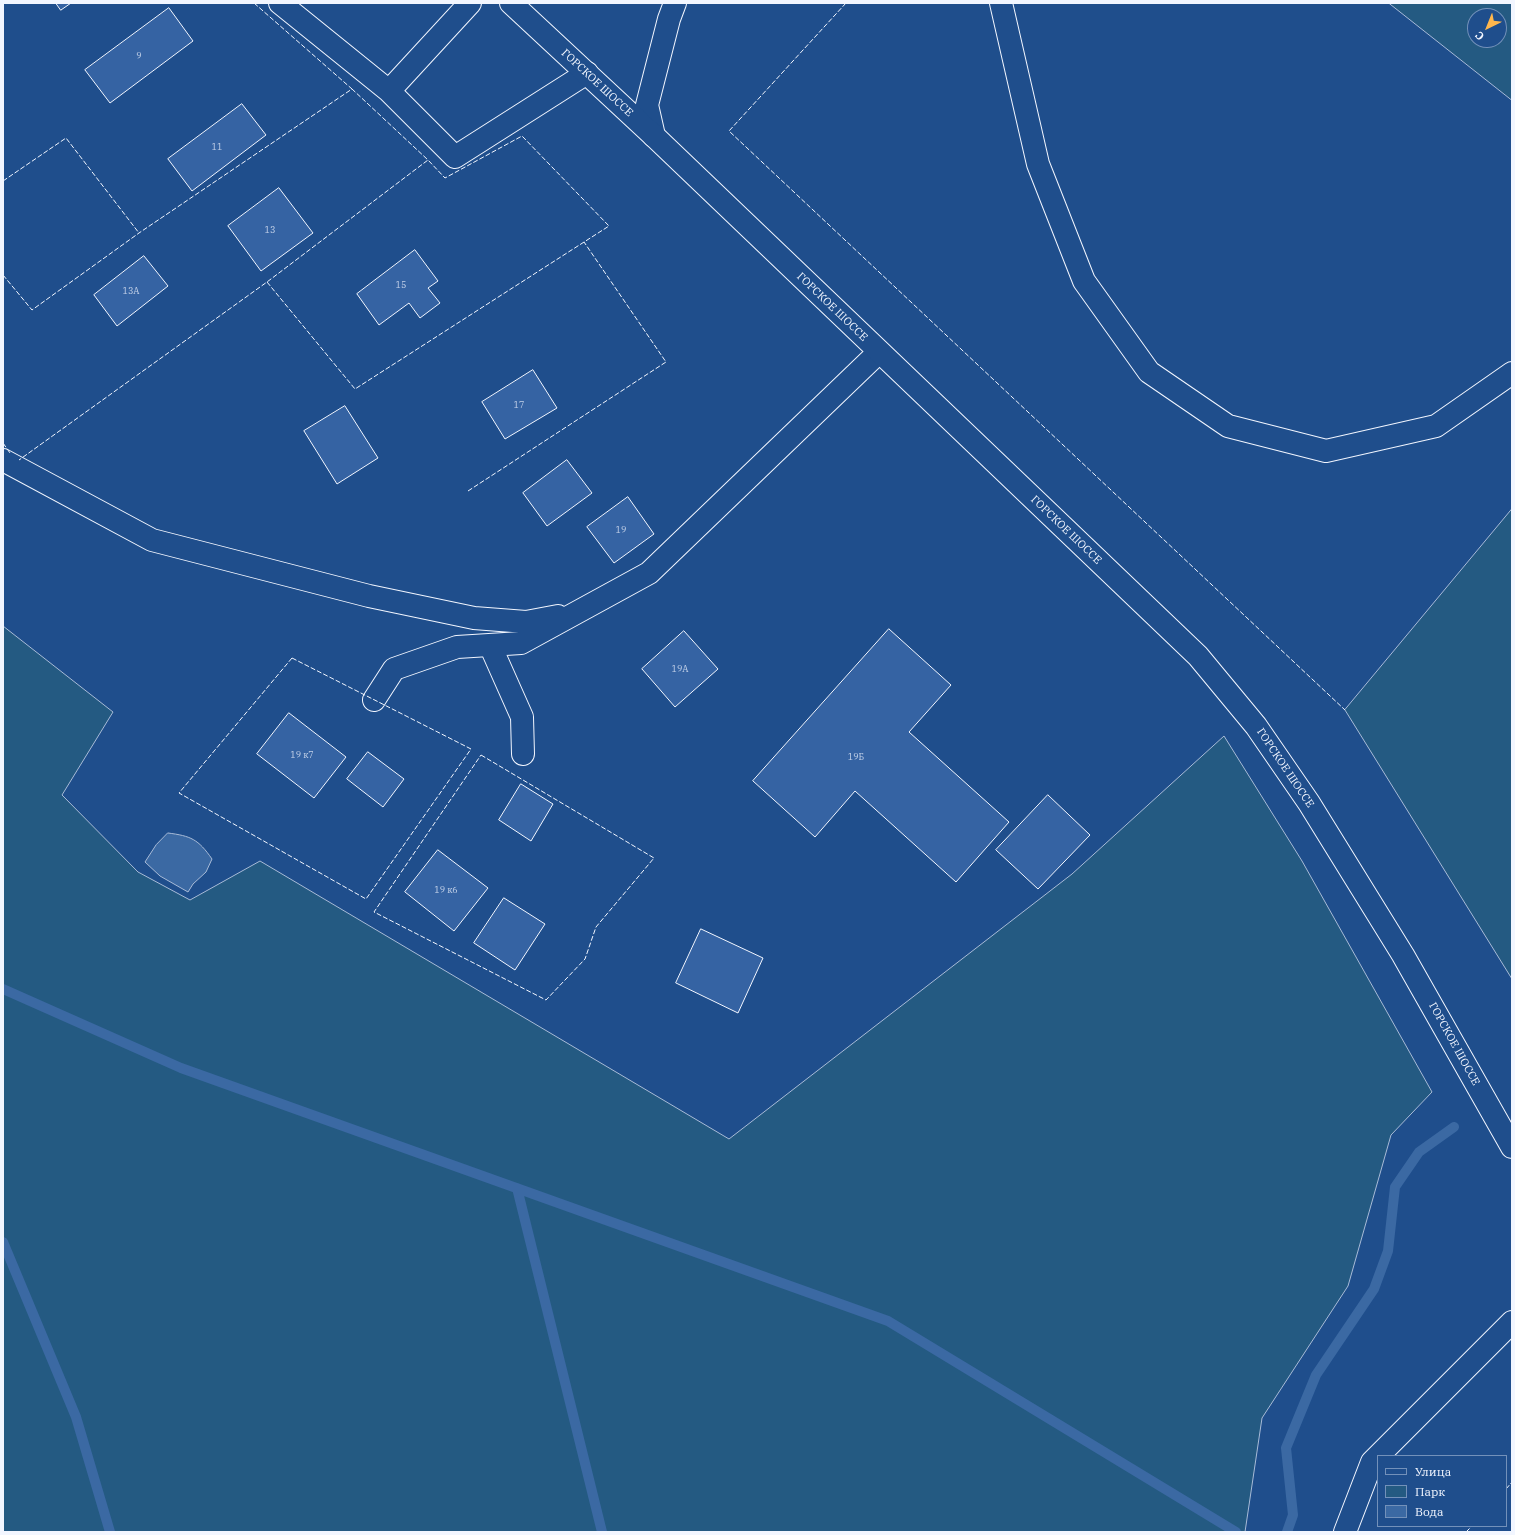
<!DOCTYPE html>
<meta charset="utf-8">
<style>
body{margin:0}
#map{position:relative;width:1515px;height:1535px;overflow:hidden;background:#1f4e8c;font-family:"IBM Plex Serif",serif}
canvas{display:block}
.frame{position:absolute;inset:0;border:4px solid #f2f6ff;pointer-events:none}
.legend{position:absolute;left:1377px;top:1455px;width:130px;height:72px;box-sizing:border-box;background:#1f4e8c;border:1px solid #7391ba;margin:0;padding:5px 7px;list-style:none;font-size:12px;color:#f2f6ff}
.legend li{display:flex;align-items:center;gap:8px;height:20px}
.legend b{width:20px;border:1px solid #7391ba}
.north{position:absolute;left:1467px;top:8px;width:40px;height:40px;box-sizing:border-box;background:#1f4e8c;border:1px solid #7391ba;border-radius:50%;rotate:223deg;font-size:11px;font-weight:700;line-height:16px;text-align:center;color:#f2f6ff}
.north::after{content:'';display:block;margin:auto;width:14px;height:18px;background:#ffb74d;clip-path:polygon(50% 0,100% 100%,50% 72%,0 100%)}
</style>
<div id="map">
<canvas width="1515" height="1535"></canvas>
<div class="frame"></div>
<ul class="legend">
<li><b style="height:5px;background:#1f4e8c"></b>Улица</li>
<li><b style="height:11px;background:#245a82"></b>Парк</li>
<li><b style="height:11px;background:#3b69a3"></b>Вода</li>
</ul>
<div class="north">С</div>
</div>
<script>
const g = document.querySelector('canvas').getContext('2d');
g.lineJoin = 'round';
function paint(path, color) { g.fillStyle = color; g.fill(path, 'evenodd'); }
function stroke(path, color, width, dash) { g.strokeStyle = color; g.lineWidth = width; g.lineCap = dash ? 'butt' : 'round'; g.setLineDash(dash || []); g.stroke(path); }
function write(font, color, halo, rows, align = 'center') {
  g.font = font + ' "IBM Plex Serif",serif'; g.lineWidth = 3; g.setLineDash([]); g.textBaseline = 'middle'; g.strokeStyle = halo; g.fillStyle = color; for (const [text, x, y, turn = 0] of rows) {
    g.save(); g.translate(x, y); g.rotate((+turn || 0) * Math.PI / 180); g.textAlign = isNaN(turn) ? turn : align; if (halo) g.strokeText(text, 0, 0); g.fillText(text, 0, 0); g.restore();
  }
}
const green = new Path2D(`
 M1389,3H1512V100ZM1475,16H1499V40H1475Z
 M1512,509V979L1345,710Z
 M3,626L113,712L62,795L138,872L190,900L260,861L729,1139L1072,874L1224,736L1302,861L1432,1092L1391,1135L1348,1286L1262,1418L1245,1532H3Z`);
paint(green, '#245a82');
stroke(green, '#a8bbd7', 1);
const water = new Path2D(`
 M168,833C191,836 198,839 212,859L206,872L193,884L188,892L160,876L145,862L156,845Z`);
paint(water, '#3b69a3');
stroke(water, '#a8bbd7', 1);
stroke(new Path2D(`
 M3,989L181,1068L888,1321L1236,1532
 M517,1188L602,1532
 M3,1242L76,1417L110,1532
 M1287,1532L1293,1515L1286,1448L1316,1375L1374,1289L1388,1251L1395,1187L1419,1152L1454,1127`), '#3b69a3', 10);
const building = new Path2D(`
 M56,3H71L61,10Z
 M169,8L193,41L110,103L85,70Z
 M242,104L266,135L192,191L168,159Z
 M279,188L313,233L261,271L228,226Z
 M415,250L438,281L428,288L440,303L420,318L409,303L379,325L357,294Z
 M144,256L168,286L117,326L94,295Z
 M533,370L557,408L505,439L482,402Z
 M345,406L378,458L337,484L304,431Z
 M567,460L592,493L547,526L523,493Z
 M628,497L654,534L614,563L587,527Z
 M889,629L951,685L909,732L1009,822L956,882L855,791L815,837L753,781Z
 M684,631L718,669L675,707L642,669Z
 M289,713L346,757L314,798L257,754Z
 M368,752L404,779L383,807L347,779Z
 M521,784L553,804L531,841L499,820Z
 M1048,795L1090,835L1038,889L996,850Z
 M438,850L488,888L454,931L405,892Z
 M504,898L545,924L515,970L474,943Z
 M701,929L763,958L738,1013L676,983Z`);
paint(building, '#3563a3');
stroke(building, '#f2f6ff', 1);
const minor = new Path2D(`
 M280,3L389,91L470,3
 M1001,3L1038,164L1084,281L1149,372L1228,426L1326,451L1436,426L1512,373
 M389,91L455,157L587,73
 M654,136L647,105L669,19L675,3
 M3,460L152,540L369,596L474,618L526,622L558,616
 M490,645L522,717L523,754
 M374,700L394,669L457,647L521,643L649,573L879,352
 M1345,1532L1372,1462L1512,1322`);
const major = new Path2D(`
 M511,3L654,136L1198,656L1256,726L1309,803L1403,955L1512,1147`);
stroke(minor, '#f2f6ff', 24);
stroke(major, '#f2f6ff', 24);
stroke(minor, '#1f4e8c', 22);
stroke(major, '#1f4e8c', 22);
stroke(new Path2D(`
 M254,3L352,89
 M846,3L729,131L1345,710
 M3,181L66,138L139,233
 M3,275L32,310L139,233L352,89L428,160L267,282L19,460
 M267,282L355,389L609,226L522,136L445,178L428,160
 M3,443L10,453
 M468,491L666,362L584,242
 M292,658L471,749L366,899L179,793Z
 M481,755L654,858L596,927L585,959L546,1000L374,912Z
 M1506,1489L1512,1482
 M1466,1532L1472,1526`), '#f2f6ff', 1, [5, 2]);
write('9px', '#c3d1e8', null, [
 ["9",139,56],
 ["11",217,147],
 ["13",270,230],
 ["15",401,285],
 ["13А",131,291],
 ["17",519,405],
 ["19",621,530],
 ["19А",680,669],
 ["19 к7",302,755],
 ["19Б",856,757],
 ["19 к6",446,890]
]);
write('11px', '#f2f6ff', '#1f4e8c', [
 ["ГОРСКОЕ ШОССЕ",597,83,43],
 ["ГОРСКОЕ ШОССЕ",832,307,44],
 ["ГОРСКОЕ ШОССЕ",1066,530,44],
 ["ГОРСКОЕ ШОССЕ",1285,768,56],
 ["ГОРСКОЕ ШОССЕ",1454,1044,61]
]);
</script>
